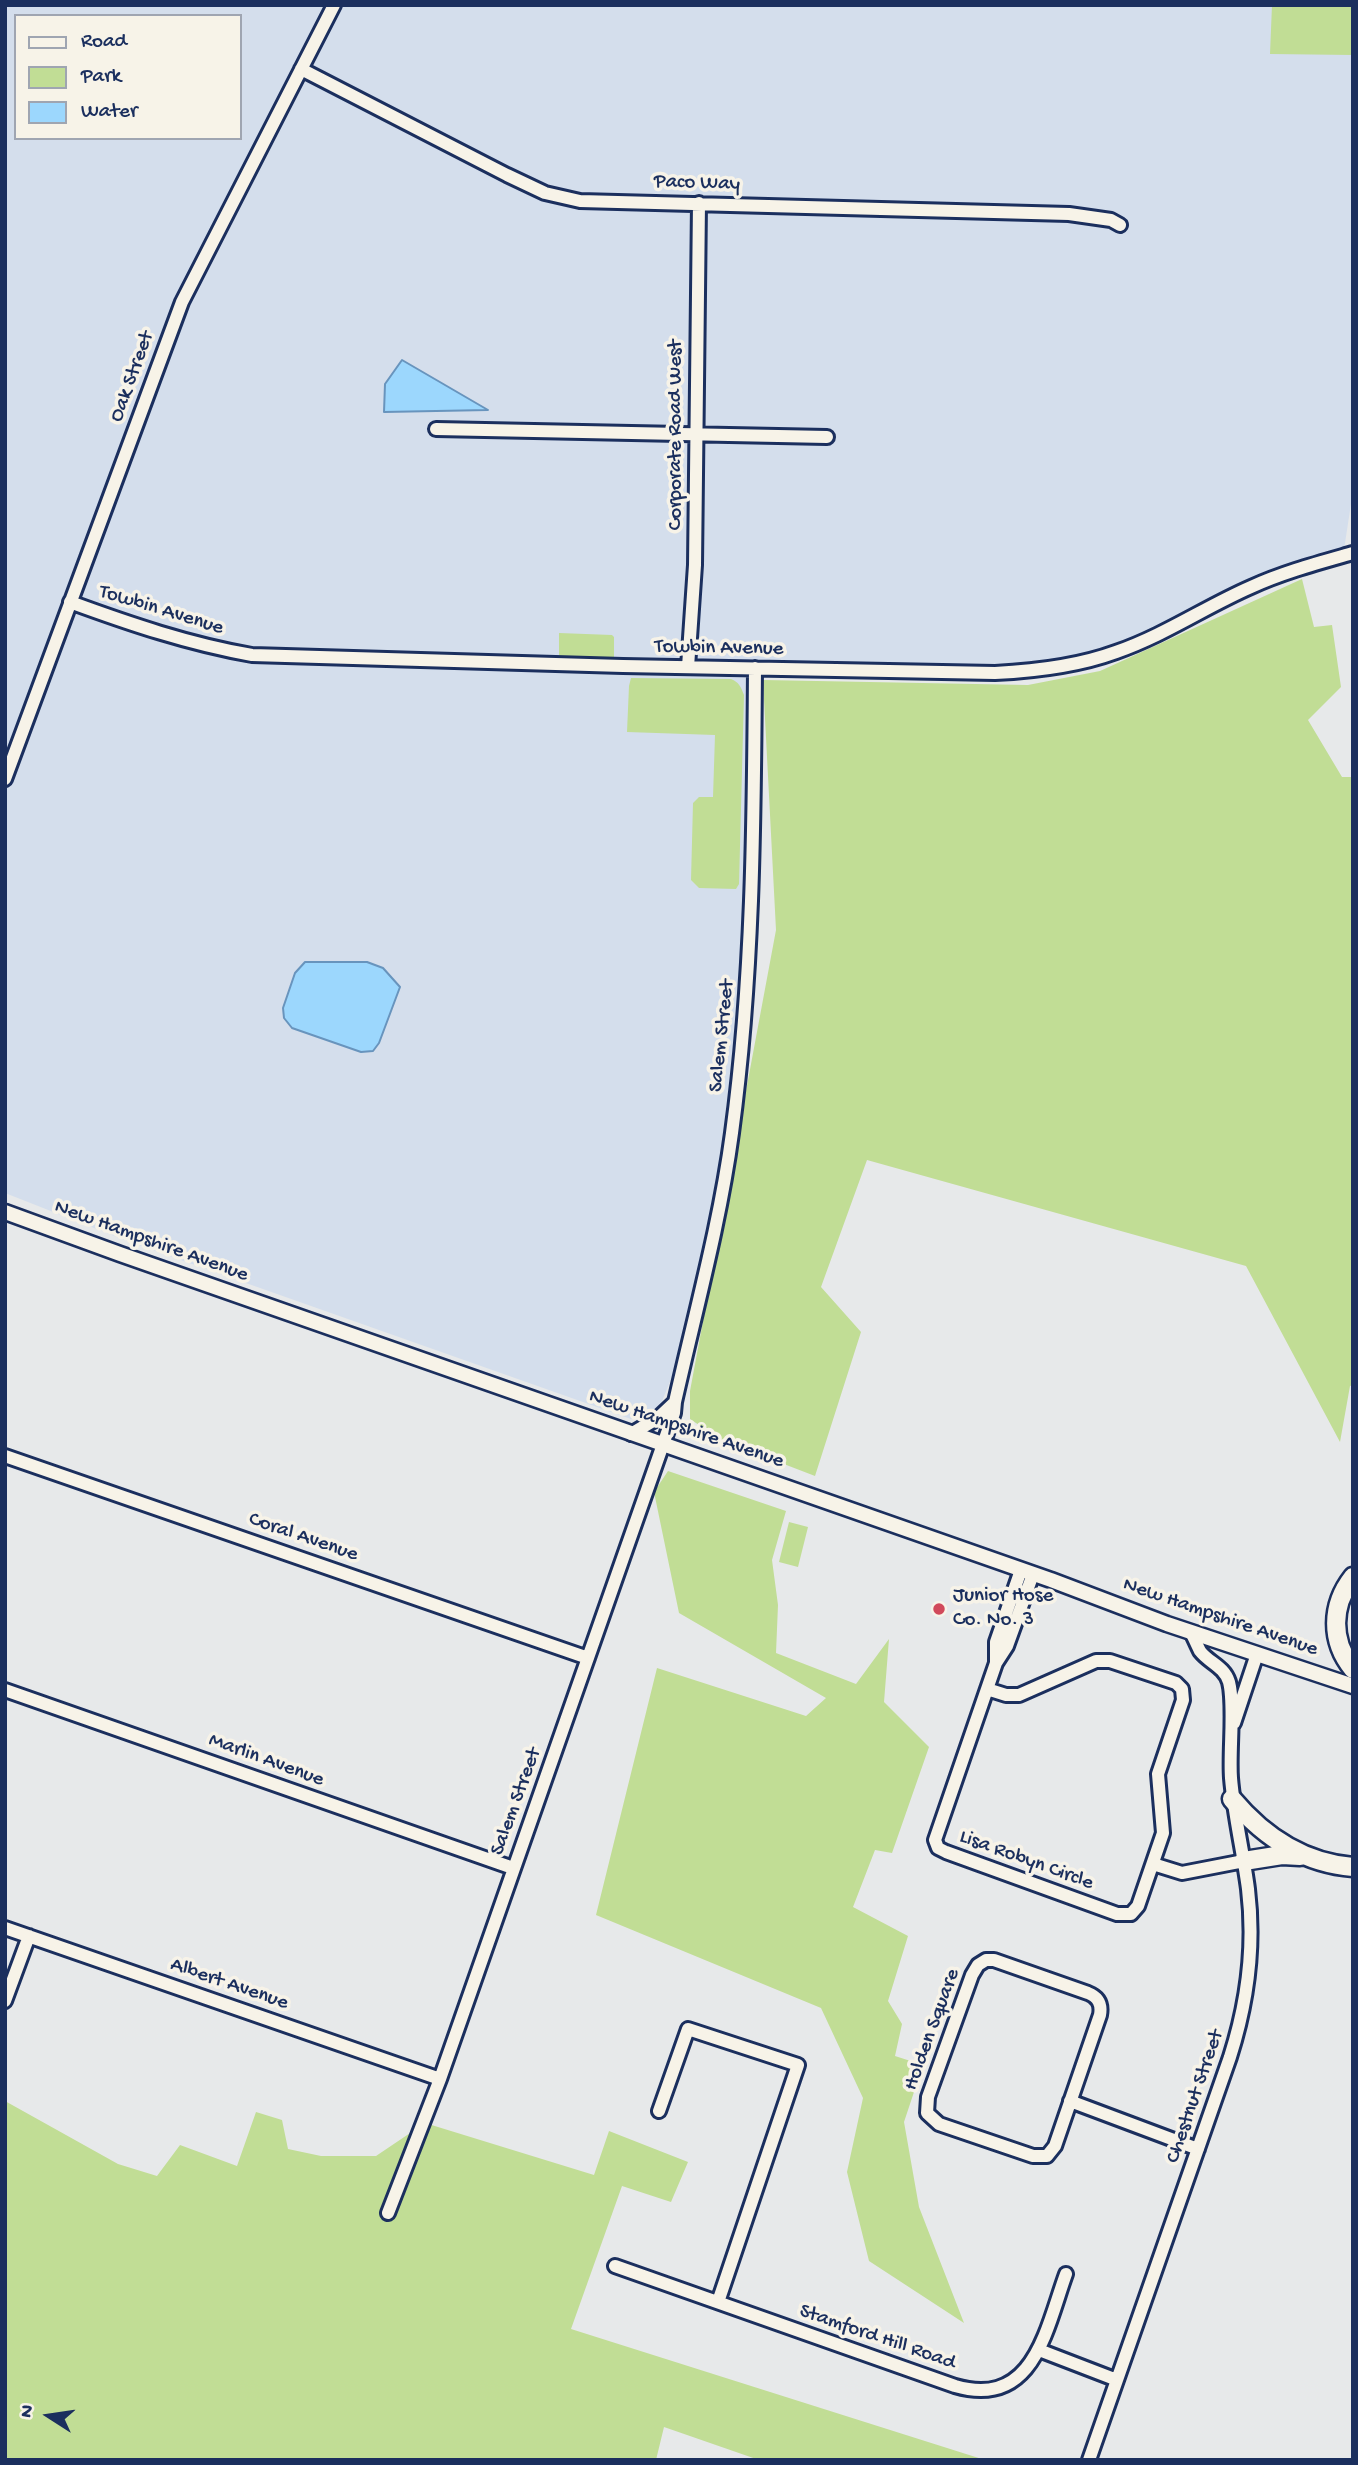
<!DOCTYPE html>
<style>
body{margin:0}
#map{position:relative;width:1358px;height:2465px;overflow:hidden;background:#e7e9ea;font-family:"Gochi Hand",sans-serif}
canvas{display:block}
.frame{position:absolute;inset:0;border:7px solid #1b2f5e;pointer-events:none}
.legend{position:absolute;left:14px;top:14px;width:228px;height:126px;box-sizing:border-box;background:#f7f3e8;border:2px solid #9fa5b1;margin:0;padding:9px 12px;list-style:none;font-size:21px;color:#1b2f5e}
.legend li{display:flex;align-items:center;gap:14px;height:35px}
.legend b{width:35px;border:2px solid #9fa5b1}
.north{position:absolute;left:14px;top:2381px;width:70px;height:70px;-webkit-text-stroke:5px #f7f3e8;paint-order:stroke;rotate:282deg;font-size:19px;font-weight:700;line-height:28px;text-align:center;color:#1b2f5e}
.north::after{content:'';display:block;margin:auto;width:24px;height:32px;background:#1b2f5e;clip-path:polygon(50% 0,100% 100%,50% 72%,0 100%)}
</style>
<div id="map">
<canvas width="1358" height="2465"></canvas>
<div class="frame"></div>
<ul class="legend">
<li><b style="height:9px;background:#f7f3e8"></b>Road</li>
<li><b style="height:19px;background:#c1dd95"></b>Park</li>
<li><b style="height:19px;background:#9cd7fd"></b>Water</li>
</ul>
<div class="north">N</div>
</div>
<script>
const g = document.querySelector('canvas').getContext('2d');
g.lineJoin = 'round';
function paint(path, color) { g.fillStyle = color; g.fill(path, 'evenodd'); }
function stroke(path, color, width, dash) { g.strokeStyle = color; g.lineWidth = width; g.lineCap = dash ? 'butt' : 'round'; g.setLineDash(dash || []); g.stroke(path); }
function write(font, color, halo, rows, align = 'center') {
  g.font = font + ' "Gochi Hand",sans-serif'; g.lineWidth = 7; g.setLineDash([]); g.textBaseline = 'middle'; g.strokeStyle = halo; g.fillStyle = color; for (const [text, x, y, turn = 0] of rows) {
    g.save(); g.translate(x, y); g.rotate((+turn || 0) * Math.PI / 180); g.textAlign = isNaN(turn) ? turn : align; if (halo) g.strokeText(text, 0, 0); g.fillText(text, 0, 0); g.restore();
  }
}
paint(new Path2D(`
 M5,5H1353V491L1343,556L1289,571L1166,632L1032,671L755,668L754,849L732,1135L690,1333L660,1406L649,1416L631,1419L127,1241L5,1193ZM16,16H240V138H16Z`), '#d4deec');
paint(new Path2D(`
 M1272,5H1353V55L1270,54Z
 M1302,579L1314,627L1332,625L1341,687L1308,720L1342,777H1353V1385L1350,1386L1340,1442L1246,1266L867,1160L821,1287L861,1332L815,1476L711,1436V1433L690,1419V1391L776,930L763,680L1028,685L1100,671Z
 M559,633L612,635L614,637V658L559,657Z
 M631,678L731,679C739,682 741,687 744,695L739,884L736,889L699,888L691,880L693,803L699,797H713L715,735L627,732L629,686Z
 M668,1471L786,1511L772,1560L778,1605L776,1653L856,1684L889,1639L884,1702L929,1747L892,1853L875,1850L853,1907L908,1936L888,2001L902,2024L895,2056L923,2065L904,2122L919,2207L964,2323L869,2261L847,2172L863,2098L821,2008L596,1915L657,1668L806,1716L826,1698L679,1613L654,1492Z
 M789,1522L808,1527L798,1567L779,1562Z
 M5,2101L118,2164L157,2176L180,2145L237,2166L256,2112L282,2120L288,2149L321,2156H376L425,2123L594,2175L609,2131L688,2162L671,2202L622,2186L571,2329L985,2460H759L664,2427L656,2460H5Z`), '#c1dd95');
const water = new Path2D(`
 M402,360L488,410L384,412L385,384Z
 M305,962H367L383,968L400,987L379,1043L373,1051L361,1052L292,1028L284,1018L283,1008L295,973Z`);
paint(water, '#9cd7fd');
stroke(water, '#6894bd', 2);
const minor = new Path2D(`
 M301,69L507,175L545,193L580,201L1069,214L1111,220L1120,225
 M436,429L827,437
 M70,602C130,624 189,644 252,655L623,666L995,673C1036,671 1078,666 1116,652C1165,635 1205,607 1251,587C1284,572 1318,563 1353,553
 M688,667L695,565L699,203
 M5,779L182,302L334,5
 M631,1434L658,1418L675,1402
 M5,1456L588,1658
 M996,1662V1642L1021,1570
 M987,1689L1006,1695H1019L1096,1661H1110L1176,1683L1182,1689L1183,1700L1158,1774L1163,1833L1138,1906L1131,1914H1117L946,1852L938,1848L935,1840L996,1663L1007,1646L1033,1574
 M5,1690L513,1868
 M1234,1723L1257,1654
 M1153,1864L1182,1873L1244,1861
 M5,1928L440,2079
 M986,1960H994L1088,1993C1098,1997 1102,2004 1100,2015L1055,2146L1047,2156H1033L939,2124L927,2113L928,2097L972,1975L978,1965Z
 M5,2001L29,1936
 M1070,2101L1198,2149
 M659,2111L688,2029L798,2065L718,2302
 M388,2213L440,2079L674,1413L675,1402C695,1313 720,1223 732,1133C753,978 754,824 755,668
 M615,2266L955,2386C1034,2409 1046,2329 1066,2274
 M1039,2350L1117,2380
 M1089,2460L1230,2057C1248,2001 1255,1947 1248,1889C1243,1851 1234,1815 1231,1778C1229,1751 1235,1705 1229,1682C1224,1666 1209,1663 1200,1651C1197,1645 1194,1638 1191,1632`);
const major = new Path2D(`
 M5,1212L120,1254L1051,1580L1167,1624L1353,1686`);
const highway = new Path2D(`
 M1353,1577C1331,1605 1330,1641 1353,1669
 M1232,1799C1263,1836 1303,1863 1353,1867
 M1244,1861L1282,1855L1300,1856`);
stroke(minor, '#1b2f5e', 18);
stroke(major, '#1b2f5e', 19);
stroke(highway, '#1b2f5e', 23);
stroke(minor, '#f7f3e8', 12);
stroke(major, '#f7f3e8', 14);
stroke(highway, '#f7f3e8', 18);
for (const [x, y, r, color] of [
 [939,1609,7,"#d1495b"]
]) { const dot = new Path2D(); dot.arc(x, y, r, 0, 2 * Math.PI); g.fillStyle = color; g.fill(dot); stroke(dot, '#f7f3e8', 2.5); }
write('21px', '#1b2f5e', '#f7f3e8', [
 ["Paco Way",697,184,2],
 ["Oak Street",133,377,-70],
 ["Corporate Road West",677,435,-90],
 ["Towbin Avenue",161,611,17],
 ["Towbin Avenue",719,649,1],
 ["Salem Street",723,1036,-84],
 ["New Hampshire Avenue",151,1242,20],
 ["New Hampshire Avenue",686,1430,19],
 ["Coral Avenue",303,1538,19],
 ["New Hampshire Avenue",1220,1618,19],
 ["Marlin Avenue",266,1761,20],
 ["Salem Street",517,1802,-70],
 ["Lisa Robyn Circle",1026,1861,20],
 ["Albert Avenue",229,1985,19],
 ["Holden Square",933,2030,-70],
 ["Chestnut Street",1196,2097,-71],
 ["Stamford Hill Road",877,2338,19]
]);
write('21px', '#1b2f5e', '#f7f3e8', [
 ["Junior Hose",953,1597],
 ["Co. No. 3",953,1621]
], 'left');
</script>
